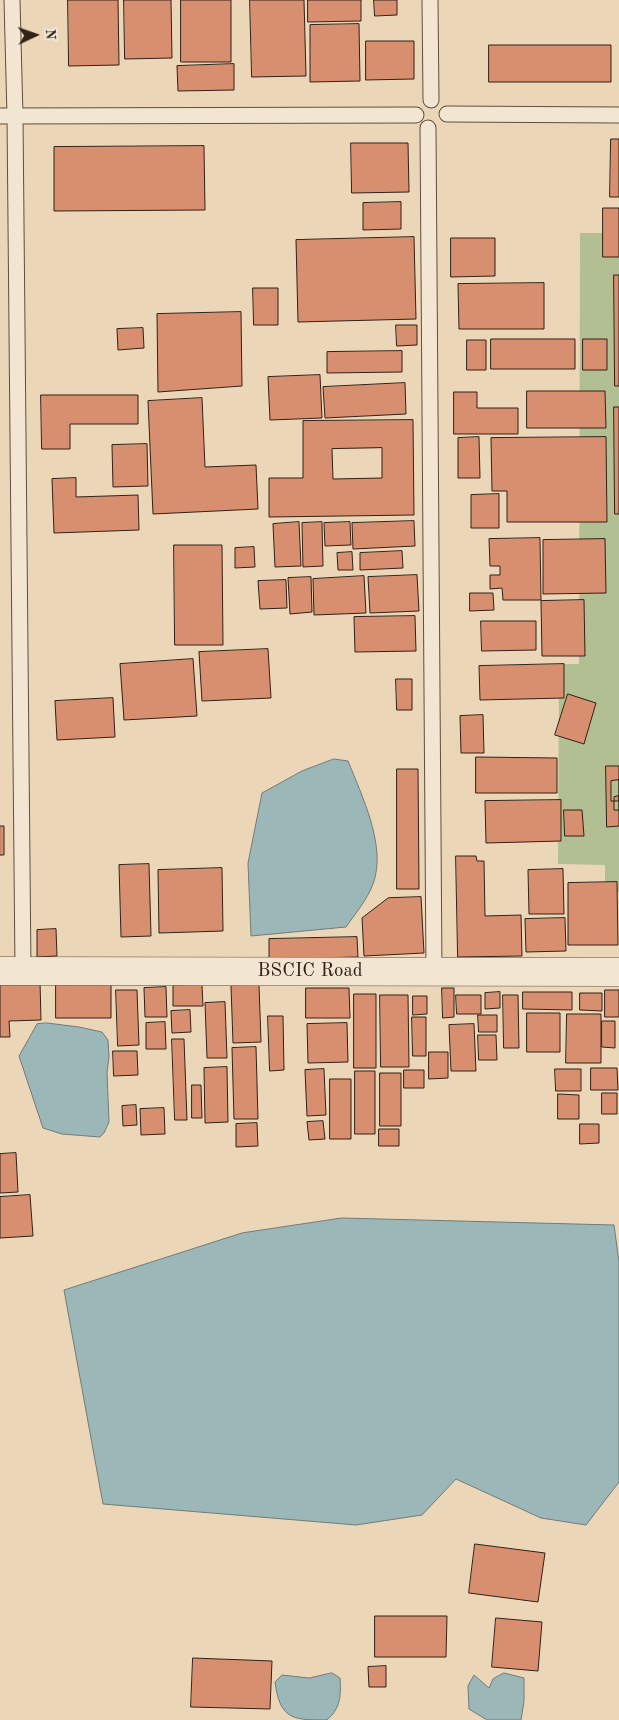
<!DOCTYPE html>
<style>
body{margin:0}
#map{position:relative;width:619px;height:1720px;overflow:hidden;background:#ebd7b8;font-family:"Old Standard TT",serif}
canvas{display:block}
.north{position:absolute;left:10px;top:10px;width:50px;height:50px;-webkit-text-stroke:4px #f2e5d1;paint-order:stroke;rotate:87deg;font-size:14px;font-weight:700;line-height:20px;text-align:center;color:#312117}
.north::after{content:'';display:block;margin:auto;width:18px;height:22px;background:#312117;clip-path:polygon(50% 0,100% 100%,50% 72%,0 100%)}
</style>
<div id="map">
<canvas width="619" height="1720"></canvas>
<div class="north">N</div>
</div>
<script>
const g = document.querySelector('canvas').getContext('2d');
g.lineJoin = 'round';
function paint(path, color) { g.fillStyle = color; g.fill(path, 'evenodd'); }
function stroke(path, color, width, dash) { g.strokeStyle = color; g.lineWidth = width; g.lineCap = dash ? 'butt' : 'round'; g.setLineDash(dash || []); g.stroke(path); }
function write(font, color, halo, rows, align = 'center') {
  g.font = font + ' "Old Standard TT",serif'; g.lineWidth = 4; g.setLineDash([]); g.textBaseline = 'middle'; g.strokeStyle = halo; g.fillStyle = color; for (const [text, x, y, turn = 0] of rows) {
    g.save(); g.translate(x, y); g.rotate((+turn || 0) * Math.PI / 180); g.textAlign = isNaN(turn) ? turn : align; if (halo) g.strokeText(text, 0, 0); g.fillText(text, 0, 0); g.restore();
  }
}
paint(new Path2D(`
 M580,233H619V892H605V865L558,864L559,664H579Z`), '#b2bf93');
const water = new Path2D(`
 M334,759L348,761C362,796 387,847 373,884C367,900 355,914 346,927L251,936L248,863L262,793L302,771Z
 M47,1023L79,1027L102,1032L108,1040L109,1057L107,1072L109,1122L104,1133L100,1137L62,1134L43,1128L19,1056L37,1024Z
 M342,1218L614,1225L619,1262V1482L586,1525L541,1518L456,1479L422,1515L356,1525L103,1504L64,1290L242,1233Z
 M332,1673L340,1678C341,1695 341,1708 327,1720C293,1720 280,1720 275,1682L282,1675L309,1678Z
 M504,1673L524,1678V1701L521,1720H487L469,1709L468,1686L474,1675L489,1688L493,1679Z`);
paint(water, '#9bb7b8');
stroke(water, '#717b78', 1);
const building = new Path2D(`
 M68,0H118L119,65L69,66Z
 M124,0H171L172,58L125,59Z
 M181,0H231V62H181Z
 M250,0H304L306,76L252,77Z
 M308,0H361V21L308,22Z
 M374,0H397V15L375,16Z
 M359,24L360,81L310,82V25Z
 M366,41H414V79L366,80Z
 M489,45H611V82H489Z
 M234,64V90L178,91L177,66Z
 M611,139H619V197H610Z
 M351,143H408L409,192L352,193Z
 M204,146L205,210L54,211V147Z
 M401,202V229L363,230V203Z
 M603,208H619V257H603Z
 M414,237L416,319L298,322L296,240Z
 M451,238H495V276L451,277Z
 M614,275H619V386H615Z
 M544,283V329H459L458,284Z
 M253,288H278V325H254Z
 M241,312L242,386L158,392L157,314Z
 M396,325H417V345L397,346Z
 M143,328L144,348L118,350L117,329Z
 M491,339H575V369H491Z
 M583,339H607V370H583Z
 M467,340H486V370H467Z
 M402,351V372L327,373V352Z
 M320,375L322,418L270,420L268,377Z
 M405,383L406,414L325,418L323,387Z
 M527,391H605L606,428H527Z
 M454,392H477V408H518V434H454Z
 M41,395H138V424H70V449H42Z
 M202,398L205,467L256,465L258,509L153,514L148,401Z
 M614,407H619V514H615Z
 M413,420L414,515L269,517V478H303V421ZM382,448V478L333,479L332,449Z
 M479,437L480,478H458V438Z
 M606,437L607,522H507V491H492L491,438Z
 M147,444L148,486L113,487L112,445Z
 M76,478V497L138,495L139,530L54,533L52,479Z
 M499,494V528H471V495Z
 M414,521L415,546L353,549L352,523Z
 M299,522L301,566L275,567L273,524Z
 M322,522L323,566L303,567L302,523Z
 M350,522L351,545L325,546L324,523Z
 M540,538L541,600H503L502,588L490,589V575H500V566H490L489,539Z
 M605,539L606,593L543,594V540Z
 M174,545H222L223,645H175Z
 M254,547L255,567L235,568V548Z
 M402,551L403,568L360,570V553Z
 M352,552L353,570H338L337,553Z
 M417,575L419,611L370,613L368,577Z
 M364,576L366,613L314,615L313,579Z
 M311,577L312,612L290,614L288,578Z
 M286,580L287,608L260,609L258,581Z
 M470,593H493L494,610L470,611Z
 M584,600L585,656H542L541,601Z
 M415,616L416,651L355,652L354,617Z
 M481,621H536V650L482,651Z
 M268,649L271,698L202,701L199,652Z
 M193,659L197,716L124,720L120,664Z
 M564,664V698L480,700L479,666Z
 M396,679H412V710H397Z
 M568,694L596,703L584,744L555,735Z
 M113,698L115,737L57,740L55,701Z
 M483,715L484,753H461L460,716Z
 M476,757L557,758V793H476Z
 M606,766H619V826L607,827Z
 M397,769H418L419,889H397Z
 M619,780V801H611V781Z
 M619,796V810H614V797Z
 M561,800V841L486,843L485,801Z
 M564,810H582L584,836H565Z
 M0,826H4V855H0Z
 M456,856H476L477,861H484L485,916L521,915L522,956L458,957Z
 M149,864L151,936L121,937L119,865Z
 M222,868L223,931L159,933L158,870Z
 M563,869L564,914H529L528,870Z
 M617,882L618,945H568V883Z
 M421,897L424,953L364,956L362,918L388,898Z
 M565,918L566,951L526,952L525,919Z
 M56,929L57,956L37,957V930Z
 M357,937L358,957L269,959V939Z
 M40,982L41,1020L9,1021L10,1037H0V983Z
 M56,984H111V1018H56Z
 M202,985L203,1006H173V986Z
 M259,985L261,1042L233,1043L231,986Z
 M166,987L167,1017H145L144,988Z
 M306,988H349L350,1018H306Z
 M442,988H454V1017L443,1018Z
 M116,990H137L139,1045L118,1046Z
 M605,990H619V1017H605Z
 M500,992V1008L485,1009V993Z
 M523,992H572V1010L523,1009Z
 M580,993H602V1011L580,1010Z
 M354,994H376V1068H354Z
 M380,995H408L409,1067H381Z
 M456,995H481V1014H457Z
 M503,995H518L519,1048H504Z
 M413,996H427V1014L413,1015Z
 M225,1002L227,1058H207L205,1003Z
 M190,1010L191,1032L172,1033L171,1011Z
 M527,1013H560V1052H527Z
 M567,1014H601V1063H566Z
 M478,1015H497V1032H479Z
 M268,1016H283L284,1070L270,1071Z
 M412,1017H426V1056H413Z
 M602,1021H615V1048L602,1047Z
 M165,1022L166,1049H146V1023Z
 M347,1023L348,1062L308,1063L307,1024Z
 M474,1024L476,1071H451L449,1025Z
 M478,1035H496L497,1060H479Z
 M172,1039H184L187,1120H175Z
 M256,1047L258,1119H234L232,1048Z
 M113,1051H137L138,1075L114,1076Z
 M429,1052H448V1078L429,1079Z
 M227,1067L228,1122L205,1123L204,1068Z
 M591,1068H617L618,1090H591Z
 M324,1069L326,1115L307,1116L305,1070Z
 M555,1069H581V1091H556Z
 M404,1070H424V1088H404Z
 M355,1071H375V1134H355Z
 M380,1073H401V1126H380Z
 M330,1079H351V1139H330Z
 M192,1085H201L202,1118H192Z
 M602,1093H617V1114H602Z
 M558,1094L579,1095V1119H558Z
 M136,1105L137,1125L123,1126L122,1106Z
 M164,1108L165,1134L141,1135L140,1109Z
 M323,1121L325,1139L309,1140L307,1122Z
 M257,1123L258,1146L236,1147V1124Z
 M580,1124H599V1143L580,1144Z
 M379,1129H399V1146H379Z
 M16,1153L18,1192L0,1193V1154Z
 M30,1195L33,1236L0,1238V1197Z
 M475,1544L545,1553L538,1602L469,1593Z
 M375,1616H447L446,1657H375Z
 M496,1618L542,1622L538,1671L492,1667Z
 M193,1658L272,1661L270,1709L191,1707Z
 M386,1666V1687H369L368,1667Z`);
paint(building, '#d78f70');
stroke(building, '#312117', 1);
const service = new Path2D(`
 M12,0L15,116L23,971
 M430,0L431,100
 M447,114L619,115
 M0,116L416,115
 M428,128L434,972`);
const minor = new Path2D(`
 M0,971L619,972`);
stroke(service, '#604e3f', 17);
stroke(minor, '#604e3f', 29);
stroke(service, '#f2e5d1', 15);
stroke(minor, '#f2e5d1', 28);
write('19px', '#312117', '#f2e5d1', [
 ["BSCIC Road",310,971]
]);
</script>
